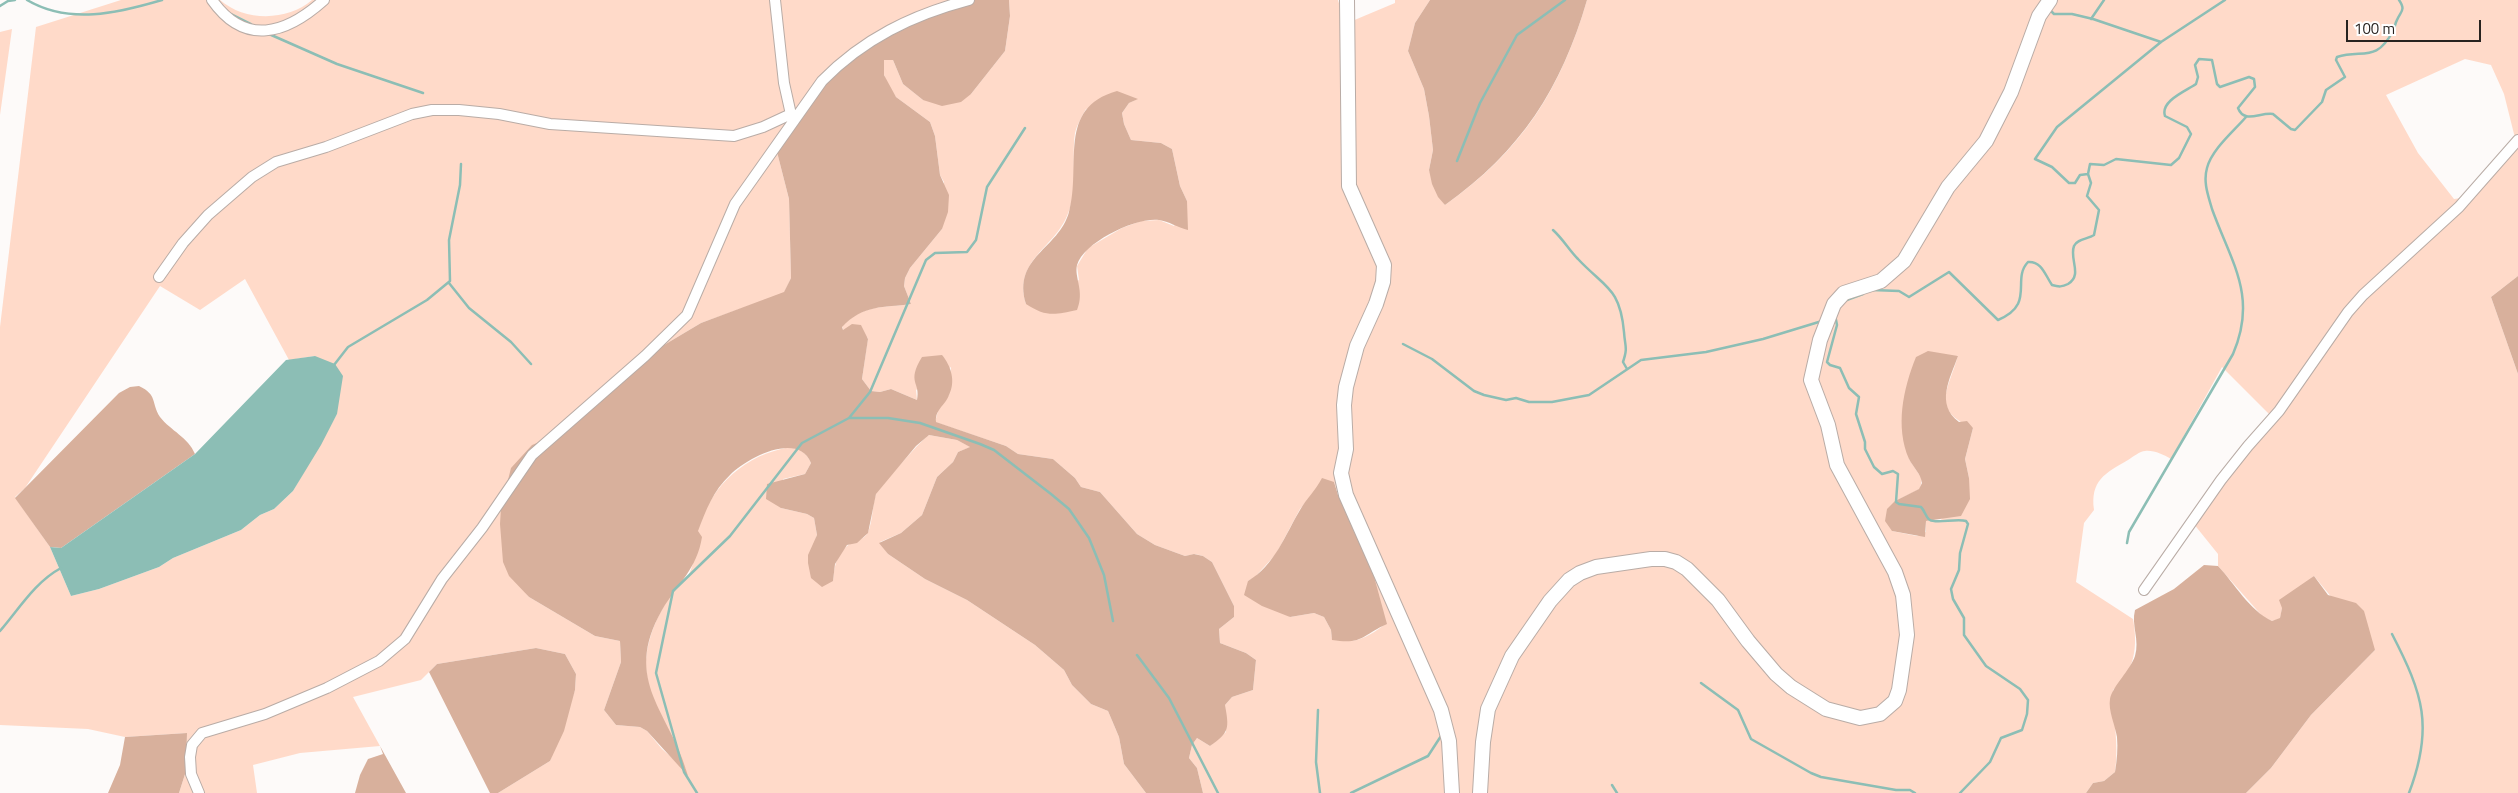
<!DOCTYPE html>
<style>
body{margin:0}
#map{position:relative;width:2518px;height:793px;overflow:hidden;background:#fdfaf9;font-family:"Titillium Web",sans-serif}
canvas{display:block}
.scale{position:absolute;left:2346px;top:20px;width:135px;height:22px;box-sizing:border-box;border:2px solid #282320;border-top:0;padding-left:6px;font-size:15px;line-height:18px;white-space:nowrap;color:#282320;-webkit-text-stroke:4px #fff;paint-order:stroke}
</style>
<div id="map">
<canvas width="2518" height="793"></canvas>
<div class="scale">100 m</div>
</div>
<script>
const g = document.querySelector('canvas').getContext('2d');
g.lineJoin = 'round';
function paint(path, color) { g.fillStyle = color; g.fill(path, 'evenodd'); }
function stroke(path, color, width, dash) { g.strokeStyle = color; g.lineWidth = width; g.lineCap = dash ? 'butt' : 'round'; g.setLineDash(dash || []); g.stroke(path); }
paint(new Path2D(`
 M121,0H220C245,22 288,21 312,0H966L901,25L777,152L789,199L791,278L784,293L701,323L659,348L585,412L569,430L557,434L522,588L529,597L595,636L620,641L621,662L604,710L616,725L640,727L647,731L662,749L686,770C673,741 648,701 646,668C645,643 657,615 671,594C676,587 684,581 689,574C695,563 695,545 697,533C708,491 739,459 781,449C794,445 806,450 811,463L805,474L783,479L781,508L807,514L814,518L817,535L815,542L833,581C834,568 836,555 847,546C853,541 864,541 868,532C873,521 872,506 876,494C878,489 923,438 929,435L957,440L971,447L958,452L953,462L937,477L922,515L901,533L880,542L888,554L925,579L967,600L1035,645L1064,670L1072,685L1091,704L1108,711L1119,737L1124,764L1146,793H498L550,761L575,690L576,674L565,654L536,648L437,664L421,680L353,697L380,746L300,753L253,765L257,793H179L186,771L187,733L125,737L88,729L0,725V327L36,27ZM245,279L289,360L315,356L337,414L293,491L274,509L260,515L241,530L173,558L159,567L99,589L71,596L50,547L15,497L25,488L160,286L200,310Z
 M1009,0H1338L1345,24L1395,3V0H1430L1415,23L1408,51L1424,89L1429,116L1433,150L1429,170L1445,205C1522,151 1561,89 1587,0H2518V276L2491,297L2518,374V793H2246L2271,768L2311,715L2375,650L2314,576L2282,608L2280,619L2272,621L2263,617L2218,566V554L2189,518L2274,419L2222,367L2171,459C2164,455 2154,450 2145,451C2140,451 2133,457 2128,460C2105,473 2090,481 2094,510L2084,523L2076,582L2133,619C2138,647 2135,671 2113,690C2113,718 2119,744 2115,772L2104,781L2093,783L2086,793H1203L1197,768L1189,758L1192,745L1197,738L1210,746L1226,732L1225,705L1232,697L1253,690L1256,660L1246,653L1220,643L1219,629L1234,617V606L1212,562L1203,556L1195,554L1185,556L1155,545L1137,534L1100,492L1081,487L1075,478L1053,459L1018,454L1006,446L935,422L939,407L949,395L951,367L916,390L917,400L891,389L880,392L871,391L862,379L868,338L848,329L843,330L842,326C864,304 882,308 911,304L904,286L905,278L910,268L942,229L944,182L940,175L935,136L930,122L896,97C888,86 880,72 884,60H893L903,84L923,100L971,94L1005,51L1010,16ZM2465,59L2491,65L2504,94L2515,138L2468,197L2454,199L2418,153L2386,95ZM1137,99L1129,103L1122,113L1124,124L1131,140L1161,143L1172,149L1180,186L1187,201L1174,226L1159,220L1141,221L1122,228L1088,248L1077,266L1079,280L1026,304C1013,261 1053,249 1067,216C1079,190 1071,160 1075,133C1077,125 1082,116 1086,109ZM1958,355C1949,390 1929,409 1973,428L1965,459L1969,478L1941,520L1926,521V532L1917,536L1892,531L1895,501L1920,489L1922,479L1909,459ZM1334,482L1384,625C1365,639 1356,644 1332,639L1331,630L1324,617L1314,613L1290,617L1248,581L1255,577L1276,554L1300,509L1314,492Z
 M12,29L0,115V32Z`), '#ffdac9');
paint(new Path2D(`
 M966,0H1009L1010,16L1005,51L971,94L961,102L942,106L923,100L903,84L893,60H884V75L896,97L930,122L935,136L940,175L949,195L948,212L942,229L910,268L905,278L904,286L911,304C883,308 864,304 842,327L843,330L852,324L861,325L868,339L862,379L871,391L880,392L891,389L917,400C921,382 906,383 922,357L942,355C951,366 956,381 949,395C945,406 935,409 936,422L1006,446L1018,454L1053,459L1075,478L1081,487L1100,492L1137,534L1155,545L1185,556L1194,554L1203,556L1212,562L1234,606V617L1219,629L1220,643L1246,653L1256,660L1253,690L1232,697L1225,705C1229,728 1230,732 1210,746L1197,738L1192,745L1189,758L1197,768L1203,793H1146L1124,764L1119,737L1108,711L1091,704L1072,685L1064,670L1035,645L967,600L925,579L888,554L879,543L901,533L922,515L937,477L953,462L958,452L970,447L957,440L929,435L916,446L876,494L868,533L857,543L847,545L835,564L833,581L822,587L811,578L808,563V555L817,535L814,518L807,514L781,508L766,499L767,484L805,474L811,463C798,431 747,458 730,475C713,491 706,510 698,531L702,537C697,569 678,583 662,610C621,682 671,712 688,776L647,731L640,727L616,725L604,710L621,662L620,641L595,636L529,597L509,576L503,562L500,524L501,508L511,468L532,445L569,430L585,412L659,348L701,323L784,292L791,278L789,199L777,152L848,53Z
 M1430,0H1587C1561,89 1521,151 1445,205L1438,197L1432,184L1429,170L1433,150L1429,116L1424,89L1408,51L1415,23Z
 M1117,91L1138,99L1129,103L1122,113L1124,124L1131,140L1161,143L1172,149L1180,186L1187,201L1188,230C1179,228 1168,221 1159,220C1136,217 1084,242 1077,265C1074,278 1085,291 1077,310C1054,315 1046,317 1026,304C1012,257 1059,249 1069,212C1082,165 1056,108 1117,91Z
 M2518,276V374L2491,297Z
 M1928,351L1958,356C1950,379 1935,404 1959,422L1967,421L1973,428L1965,459L1969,478L1970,499L1961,516L1926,521L1925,537L1892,531L1885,521L1887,509L1895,501L1919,489L1922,483C1921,474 1913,467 1909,459C1895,427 1903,389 1916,357Z
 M139,386C158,395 151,403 160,417C171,431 188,437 195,454L61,548L50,547L15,498L119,393L130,387Z
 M1322,478L1334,482L1338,495L1364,540L1387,624C1362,635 1363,645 1332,640L1331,630L1324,617L1314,613L1290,617L1262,606L1244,595L1248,581C1275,565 1285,535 1300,510C1306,499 1316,490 1322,478Z
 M2204,565L2218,566C2235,584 2249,610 2272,621L2280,618L2282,608L2279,600L2314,576L2328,595L2356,603L2364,611L2375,650L2311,715L2271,768L2246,793H2086L2093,783L2104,781L2115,772C2117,760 2118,748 2117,737C2115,725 2108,710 2110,699C2112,687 2131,669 2135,656C2140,640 2131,625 2135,610L2174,589Z
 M536,648L565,654L576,674L575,690L564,731L550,761L498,793H490L429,672L437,664Z
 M187,733L186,771L179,793H108L120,765L125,737Z
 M380,746L406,793H355L360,775L368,759L383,754Z`), '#d8b09c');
paint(new Path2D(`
 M315,356L335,364L343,376L337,414L321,445L293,491L274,509L260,515L241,530L173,558L159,567L99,589L71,596L50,547L61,548L195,454L286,360Z`), '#8cbeb5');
stroke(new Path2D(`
 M27,0C69,25 118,13 162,0
 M0,6L8,1L15,0
 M2050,10L2054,14H2072L2093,19L2161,42
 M231,14L251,24
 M2091,19L2104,0
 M269,34L337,64L423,93
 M1457,161L1480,103L1517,35L1565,0
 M2088,174L2080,175L2075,183H2069L2052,167L2035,159L2057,127L2161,42L2225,0
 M1553,230C1563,239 1569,250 1578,259C1605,288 1620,287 1624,332C1625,347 1628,347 1623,362L1627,369
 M449,283L469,308L511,342L531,364
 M1872,290L1899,291L1909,297L1949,272L1998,320C2036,304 2011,280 2028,262C2042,261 2045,275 2052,285C2059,287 2062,287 2068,284C2083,275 2069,259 2074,246C2077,239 2088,239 2094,235L2099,210L2087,196L2091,183L2088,174L2090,164L2104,165L2116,159L2171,165L2179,158L2191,134L2187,127L2165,116C2160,101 2186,91 2196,84L2198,77L2195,65L2199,59L2212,60L2217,84L2220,87L2249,77L2254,79L2255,87L2238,108C2244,124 2260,112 2273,114L2291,129L2295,130L2322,102L2326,90L2345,77L2336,60L2337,57C2363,49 2376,63 2393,31C2395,28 2395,23 2397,20C2401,11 2406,10 2399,0
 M1844,301L1863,294
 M1835,315L1837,325L1827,362L1830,365L1840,368L1849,388L1859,397L1856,414L1865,442V449L1874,467L1882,474L1893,471L1898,474L1896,502L1899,504L1921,507C1925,511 1926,518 1930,520C1936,524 1957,518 1966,521L1968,524L1960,553L1959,570L1951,589L1953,599L1964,618V635L1986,666L2020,689L2028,700L2027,714L2022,730L2001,738L1990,762L1960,793
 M1403,344L1432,359L1474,391L1484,395L1506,400L1516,398L1529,402H1552L1589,395L1641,360L1706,352L1763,339L1822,321
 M334,365L348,347L427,300L450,281L449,240L460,185L461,164
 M849,418H888L920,423L980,444L994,450L1051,494L1069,509L1089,538L1104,575L1113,621
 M2127,543L2129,532L2233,354C2258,296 2231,262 2212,209C2208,195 2203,182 2207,168C2212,149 2234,131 2246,117
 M0,631C19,609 35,582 61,568
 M2392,634C2423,694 2434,727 2409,793
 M1137,655L1169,698L1218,793
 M1701,683L1738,710L1751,739L1811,773L1821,777L1896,790H1910L1915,793
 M1318,710L1316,762L1320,793
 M1612,785L1617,793
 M697,793L684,772L656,673L673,591L730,536L802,443L849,418L870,392L926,260L935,253L967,252L976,240L987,187L1025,128
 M1351,793L1428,756L1441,736`), '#8cbeb5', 2.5);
const street = new Path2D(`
 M212,0C245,47 286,34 324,0
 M775,0L784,83L792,119
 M159,277L183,243L208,215L252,177L276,162L326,147L412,114L432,110H459L499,114L550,124L734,136L763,127L791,114
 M2144,590L2221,480L2248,446L2279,411L2348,312L2363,295L2459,207L2518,140
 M199,793L191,774L190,757L192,745L202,733L265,714L327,688L379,661L405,639L442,579L482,528L532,455L645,356L687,315L735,204L822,81C863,39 912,15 969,0`);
const secondary = new Path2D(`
 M1347,0L1349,186L1384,265L1383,282L1376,304L1357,346L1346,387L1344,405L1346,449L1341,473L1346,495L1441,710L1449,741L1452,793
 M1480,793L1483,742L1488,709L1512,656L1550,601L1569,580L1580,573L1596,567L1651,559H1665L1676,562L1687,569L1718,600L1748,641L1776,674L1791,687L1826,709L1860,718L1880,714L1895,701L1899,690L1907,635L1903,595L1895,572L1837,465L1828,425L1811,380L1820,340L1834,304L1844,293L1881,281L1904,261L1948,187L1986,141L2011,92L2039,16L2050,0`);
stroke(street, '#b9aca6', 12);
stroke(secondary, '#b9aca6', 16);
stroke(street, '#fff', 10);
stroke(secondary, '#fff', 14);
</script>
